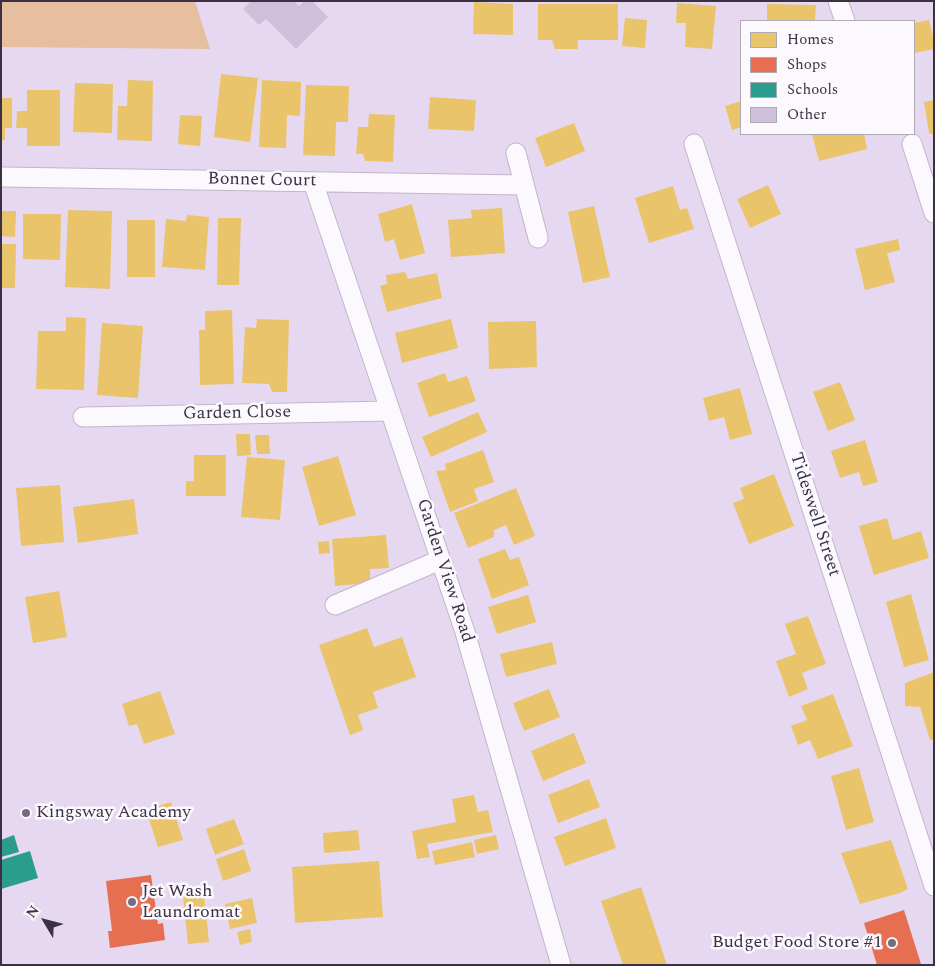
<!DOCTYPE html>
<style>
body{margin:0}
#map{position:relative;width:935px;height:966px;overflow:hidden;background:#e7d8f2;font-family:Spectral,serif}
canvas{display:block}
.frame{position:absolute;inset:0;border:2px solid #3b3143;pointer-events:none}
.legend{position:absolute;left:740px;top:20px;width:175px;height:115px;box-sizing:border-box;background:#fcf9fe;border:1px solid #afa9b3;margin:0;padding:6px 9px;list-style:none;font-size:15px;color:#3b3143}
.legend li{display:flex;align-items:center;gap:10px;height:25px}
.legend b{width:25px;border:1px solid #afa9b3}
.north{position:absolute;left:20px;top:896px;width:50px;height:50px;-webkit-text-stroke:4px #fcf9fe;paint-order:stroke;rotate:307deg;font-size:14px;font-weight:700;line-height:20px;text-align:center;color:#3b3143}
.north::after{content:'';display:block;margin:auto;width:18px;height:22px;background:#3b3143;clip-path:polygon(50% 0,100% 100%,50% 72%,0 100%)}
</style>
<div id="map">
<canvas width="935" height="966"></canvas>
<div class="frame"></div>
<ul class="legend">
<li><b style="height:14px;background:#e9c46a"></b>Homes</li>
<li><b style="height:14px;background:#e76f51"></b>Shops</li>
<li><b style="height:14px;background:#2a9d8f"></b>Schools</li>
<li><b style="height:14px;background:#cebfda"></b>Other</li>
</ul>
<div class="north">N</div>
</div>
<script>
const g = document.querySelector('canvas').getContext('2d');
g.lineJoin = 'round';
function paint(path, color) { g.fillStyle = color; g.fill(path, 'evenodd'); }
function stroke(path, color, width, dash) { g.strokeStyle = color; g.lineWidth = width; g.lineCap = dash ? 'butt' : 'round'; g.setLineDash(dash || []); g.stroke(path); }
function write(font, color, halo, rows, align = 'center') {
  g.font = font + ' Spectral,serif'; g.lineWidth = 5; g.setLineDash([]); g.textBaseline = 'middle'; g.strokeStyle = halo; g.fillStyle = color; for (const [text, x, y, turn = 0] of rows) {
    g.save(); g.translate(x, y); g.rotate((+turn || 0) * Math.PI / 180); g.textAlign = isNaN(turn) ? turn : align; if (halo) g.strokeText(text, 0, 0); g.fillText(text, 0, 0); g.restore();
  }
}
paint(new Path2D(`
 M1,1H195L210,49L1,47Z`), '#e6bea0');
paint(new Path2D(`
 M474,2L513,4V35L473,34Z
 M677,3L716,6L712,49L685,47L686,23H676Z
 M538,4H618V40H578V49H555L552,40H538Z
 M767,4L816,5L815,21H767Z
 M625,18L647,20L645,48L622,46Z
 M929,20L934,41V49L914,53V23Z
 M221,74L258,78L250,142L214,137Z
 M128,80L153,81L152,141L117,140L118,106H127Z
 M262,80L301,82L300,116L287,115L286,148L259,147Z
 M75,83L113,84L112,133L73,132Z
 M306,85L349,86L348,122H336L335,156L303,155Z
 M27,90H60V146H27V128H16L17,111H27Z
 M430,97L476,100L474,131L428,129Z
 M1,98H12V128H5V140L1,141Z
 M934,100V135L929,133L924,102Z
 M741,101V127L732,130L725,106Z
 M369,114L395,115L393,162L365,161L363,154H356L358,127H368Z
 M180,115L202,116L200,146L178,144Z
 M574,123L585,151L546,167L535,138Z
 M812,134H864L867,149L819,161Z
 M768,185L781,214L750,228L737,199Z
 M673,186L680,210L687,208L694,229L649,243L635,198Z
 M412,204L425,253L400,260L394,239L385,242L378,214Z
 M594,206L610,277L583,283L568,212Z
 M502,208L505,253L451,257L448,220L472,218L471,210Z
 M68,210L112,211L110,289L65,287Z
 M1,211H16L15,237L1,236Z
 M23,214H61L60,260L23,259Z
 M187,215L209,217L205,270L162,267L166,219L186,221Z
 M218,218H241L239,285H217Z
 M127,220H155V277H127Z
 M898,239L900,250L887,253L895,282L865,290L855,249Z
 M1,244H16L15,288H1Z
 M405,272L408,279L437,273L442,298L387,312L380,286L387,284L386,275Z
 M232,310L234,384L200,385L199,330H205V311Z
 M66,317L86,318L84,390L36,389L38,331H66Z
 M257,319L289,320L287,392H272L269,384L242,383L245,327L256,328Z
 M451,319L458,348L402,363L395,333Z
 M536,321L537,367L489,369L488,322Z
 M102,323L143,326L138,398L97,395Z
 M445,373L448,382L467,376L476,401L429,417L417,383Z
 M840,382L855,420L828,431L813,392Z
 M740,388L752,434L730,440L724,417L709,421L703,398Z
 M478,412L487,432L431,457L422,437Z
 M236,434H250L251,455L237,456Z
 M255,435H269L270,454H257Z
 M865,440L878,482L863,486L859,472L840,478L831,451Z
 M483,450L494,482L474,489L478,501L450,512L436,471L446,470L445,464Z
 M194,455H226V496H186V481H194Z
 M338,456L356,515L319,526L302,467Z
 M247,457L285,460L280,520L241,517Z
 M774,474L794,526L749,544L733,503L744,499L740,488Z
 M60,485L64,542L21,546L16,488Z
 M516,488L535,536L514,545L506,525L494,530V537L468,548L454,513Z
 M134,499L138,534L78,543L73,507Z
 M887,518L893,540L921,531L929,558L874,575L859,526Z
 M386,535L389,568L370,569V583L335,586L332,539Z
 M329,541L330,553L319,554L318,542Z
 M505,549L510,560L519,557L529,585L492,599L478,559Z
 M59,591L67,637L33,643L25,597Z
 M911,594L929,660L904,667L886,602Z
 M528,595L536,622L497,634L488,607Z
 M808,616L826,664L802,673L808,689L789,697L776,661L796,654L785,624Z
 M367,628L374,647L402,637L416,677L373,692L378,708L358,715L363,730L350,735L319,645Z
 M552,642L557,664L506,677L500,654Z
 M934,672V739L930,740L920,707L905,706V683Z
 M549,689L560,717L524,731L513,703Z
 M160,691L175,734L144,744L137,724L129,726L122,704Z
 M833,694L853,746L818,759L810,740L798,745L791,726L807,720L801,706Z
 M574,733L586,763L543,781L531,751Z
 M859,768L874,822L846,830L831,776Z
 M589,779L600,807L558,823L548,795Z
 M474,795L478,812L488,810L493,832L427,844L430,857L417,859L412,831L456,822L452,799Z
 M171,802L183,840L158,847L146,810Z
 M606,818L616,848L565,866L554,837Z
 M234,819L244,844L215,855L206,829Z
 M358,830L360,850L324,853L323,833Z
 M496,835L499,849L477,854L474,840Z
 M891,840L908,889L900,893L860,904L841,853Z
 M472,842L475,857L435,865L432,851Z
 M244,849L251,871L223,881L216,859Z
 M379,861L383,917L295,923L292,867Z
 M641,887L667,965H623L601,901Z
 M204,894L209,942L188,944L183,896Z
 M252,898L257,923L230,929L225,904Z
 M250,929L252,942L240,945L237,932Z`), '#e9c46a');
paint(new Path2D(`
 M151,875L158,924L163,923L165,940L110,948L108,931H112L106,881Z
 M904,910L921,964L877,965L864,923Z`), '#e76f51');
paint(new Path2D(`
 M14,835L19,852L1,857V840Z
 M30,851L38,878L1,889V860Z`), '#2a9d8f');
paint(new Path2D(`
 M251,1H294L299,6L304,1H312L328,17L296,49L266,19L259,25L243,9Z`), '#cebfda');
const minor = new Path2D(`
 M838,1L845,21
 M694,144L934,886
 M912,144L934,213
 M516,153L538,238
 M1,177L523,185
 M313,182L465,632L561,965
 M83,417L390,411
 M335,605L440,560`);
stroke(minor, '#c1b5c9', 21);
stroke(minor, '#fbf9fd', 19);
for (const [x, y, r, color] of [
 [26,813,5,"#776b80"],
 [132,902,5,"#776b80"],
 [892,943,5,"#776b80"]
]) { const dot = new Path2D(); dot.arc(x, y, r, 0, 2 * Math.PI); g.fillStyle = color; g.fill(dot); stroke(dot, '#fcf9fe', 2); }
write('18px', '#3b3143', '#fcf9fe', [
 ["Bonnet Court",262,181,1],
 ["Garden Close",237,414,-1],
 ["Tideswell Street",814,515,72],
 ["Garden View Road",444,571,72]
]);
write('18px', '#3b3143', '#fcf9fe', [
 ["Kingsway Academy",36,813],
 ["Jet Wash",142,892],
 ["Laundromat",142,913],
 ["Budget Food Store #1",882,943,"right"]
], 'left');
</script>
